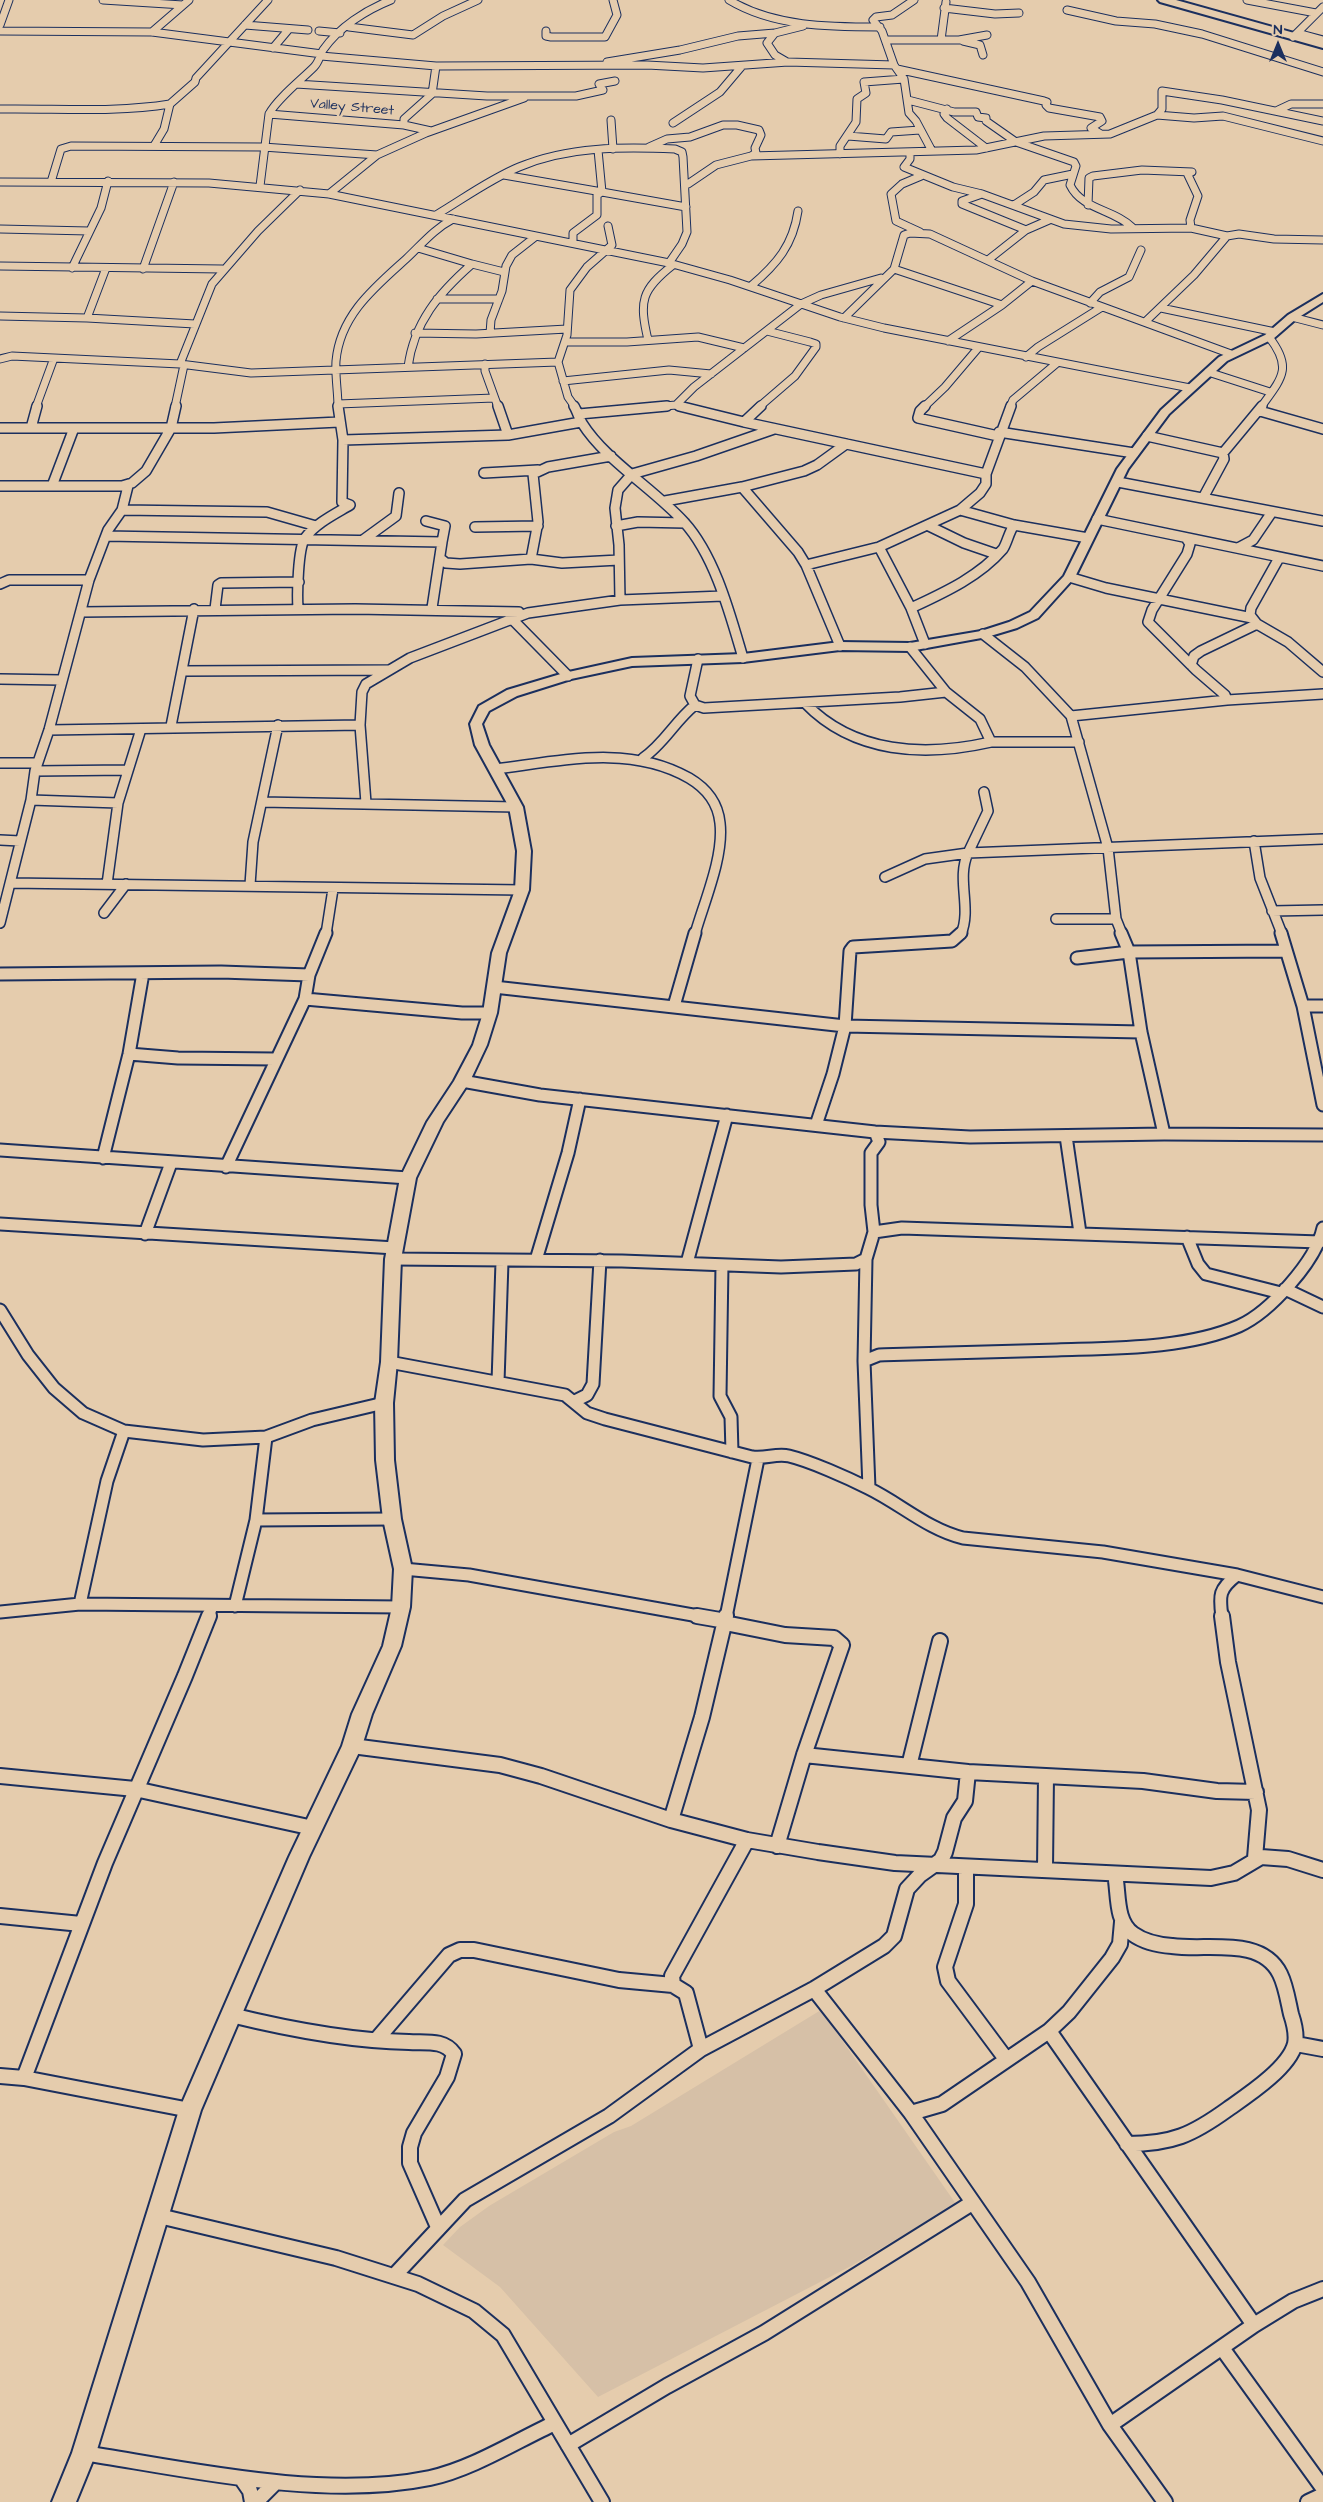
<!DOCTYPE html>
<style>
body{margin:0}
#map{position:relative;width:1323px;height:2502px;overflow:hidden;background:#e5ccad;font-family:"Architects Daughter",sans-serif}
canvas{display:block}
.north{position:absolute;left:1253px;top:20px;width:50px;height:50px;-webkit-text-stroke:4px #e5ccad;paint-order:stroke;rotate:0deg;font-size:14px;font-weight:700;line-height:20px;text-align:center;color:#1b2f5e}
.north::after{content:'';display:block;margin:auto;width:18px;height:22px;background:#1b2f5e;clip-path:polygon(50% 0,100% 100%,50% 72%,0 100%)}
</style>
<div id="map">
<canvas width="1323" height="2502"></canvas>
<div class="north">N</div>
</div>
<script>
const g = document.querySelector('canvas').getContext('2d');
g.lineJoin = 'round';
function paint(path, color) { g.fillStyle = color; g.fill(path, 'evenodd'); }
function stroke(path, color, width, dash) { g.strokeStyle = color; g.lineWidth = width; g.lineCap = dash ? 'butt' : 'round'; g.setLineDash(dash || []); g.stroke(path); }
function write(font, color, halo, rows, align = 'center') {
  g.font = font + ' "Architects Daughter",sans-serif'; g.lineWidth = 5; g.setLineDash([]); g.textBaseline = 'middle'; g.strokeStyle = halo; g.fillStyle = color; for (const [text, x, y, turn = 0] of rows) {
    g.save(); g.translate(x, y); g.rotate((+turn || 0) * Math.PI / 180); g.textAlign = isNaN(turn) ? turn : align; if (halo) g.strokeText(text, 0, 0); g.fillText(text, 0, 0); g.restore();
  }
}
paint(new Path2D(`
 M821,2010L956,2204L851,2266L598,2397L500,2287L443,2245L460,2227L489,2206L614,2132L631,2126Z`), '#d6c0a7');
const streetFar3 = new Path2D(`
 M103,0L183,5
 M729,0C774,27 829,27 880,27
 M914,0L892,15L876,17L873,20L882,31L894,65L904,79L909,113L916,121L932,151
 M1247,0L1316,13
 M944,8L995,14L1019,13
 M1067,10L1116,21L1155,24L1202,34L1323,72
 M0,25L9,0
 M245,25L308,30
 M349,27L413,35L443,16L478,0
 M0,31L152,32L322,54
 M319,31L340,33
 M546,31V36L551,37H605L617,15L613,0
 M152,32L189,0
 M1297,33L1323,40
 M1293,37L1323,7
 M886,40H959L987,35
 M941,40L946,2
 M963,41L980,45L983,55
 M273,48L289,29
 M321,56L436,66L647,65L703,68L788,62L894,65
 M607,62L680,50L738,36L775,33
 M787,62L775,55L767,43L775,33L803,26
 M897,69L1044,101L1047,102L1046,105L1049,108L1100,117L1102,121L1091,128L1101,134
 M296,84L487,96H576L603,90L599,84L615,81
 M908,100L954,112H976L978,117L986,118V121L1016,142L1074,162L1076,166L1070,185C1082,210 1114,209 1133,228
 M0,109C57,108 114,113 170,104
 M947,109L944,114L947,118L986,148
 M1276,111L1291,104H1323
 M269,114L404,125L431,131
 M1157,115L1194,118L1223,116L1323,141
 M611,120L613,149
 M673,123L720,92L742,66
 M404,125V119L432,94L436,66
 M848,136L886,139L891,132L920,130
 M155,144L164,129L170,104L195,82L196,78L268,0
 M649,147L667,139L690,137L723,125H737L759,130L761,135L755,148L756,153L751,156
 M598,150L602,192L686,207
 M910,152V159L904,167L953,187L982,194L1064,224L1111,229L1191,228L1227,236
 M840,154V146L856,122L857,99L866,93L864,82L904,79
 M504,175L602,192
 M0,182L209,183L329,194L669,263L730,280L840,317L884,328L1190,388
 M51,182L61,149L71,146L263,147L377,155
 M688,184L716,165L751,156L976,150L1044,136L1110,134L1157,115L1162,109V91L1222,100L1323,121
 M260,186L269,114C277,99 301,80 314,67C319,62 320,55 323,50C339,27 366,10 391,0
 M329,194L377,155L426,133L524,98
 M982,194L962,201V204L1026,230
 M1014,205L1034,192L1044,180L1073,174
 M1088,205L1089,178L1093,176L1142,170L1192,172L1187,173L1198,196L1190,220L1191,228
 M436,215C463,199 490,179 519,167C569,146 623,147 675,149L682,152L683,157L687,232L682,244L669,263
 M0,229L89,231
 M920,232L896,221L891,194L902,184L921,176
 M573,243V233L597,215V195L602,192
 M418,248L472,264
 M988,260L1026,230L1049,220
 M0,266L222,269
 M72,268L101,208L108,181
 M106,268L87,318L195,324
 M143,269L174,182
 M894,269L1002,305L1032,281
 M751,286C777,264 793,245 798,211
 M437,299H499
 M1090,303L1100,292L1129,277L1141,250
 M1161,308L1275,332
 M0,316L87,318
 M1292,317L1323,325
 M844,318L894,269L904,235L910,233L930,234L1032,281L1231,354
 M1145,322L1194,275L1227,236L1239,234L1274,239L1323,240
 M415,333L476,334L567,329
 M490,333L491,320L502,291L506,266L512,255L535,237
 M648,340C639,301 641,290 673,265
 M948,341L1002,305
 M566,342H627L698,337L744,348
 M1026,357L1038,347L1102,307
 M0,359L12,356L180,364L251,373L558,362
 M180,364L212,284L258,231L300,190
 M485,364V371L498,407
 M408,367C414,322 439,293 472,264L504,272
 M1208,372L1270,392
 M563,381L669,370L711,374
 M338,404L494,398
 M676,405L694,387L801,304L821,295L881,278
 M36,407L54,358
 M175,407L184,365
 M338,407C338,392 335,376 336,361C340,315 375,287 406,259C422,244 434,229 453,219
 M575,407L568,397L558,362L567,335L570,290L587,267L612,245L608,226
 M654,407L676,405L684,407
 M759,407L795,376L816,347V344L810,342L767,331
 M924,407L945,387L979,347
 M1010,407L1013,400L1057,363
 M1261,407C1282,378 1293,368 1269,337`);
const streetFar2 = new Path2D(`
 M498,406L508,435
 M574,406C577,411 579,418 582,423C605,460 654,489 684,522C715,556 730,614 743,658
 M679,406L744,422L986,474
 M925,406L920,411L918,418L998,436
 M1260,411L1323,429
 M579,414L667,406
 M744,422L761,406
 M0,428H214L339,422
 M31,428L37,406
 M999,432L1134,453
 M1147,436L1223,453
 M343,440L508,435L581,422
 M484,473L538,470
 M1118,482L1323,521
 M0,486H122L132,483L146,471L171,428L176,406
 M52,486L74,428
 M742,487L798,552L806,565L840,646
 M1203,498L1224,459L1223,453L1262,406
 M665,501L742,487L804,471L817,465L846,444
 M122,510L267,512L316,526
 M960,510L1014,525L1088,538
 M1097,519L1323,566
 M426,521L445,526L442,542
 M616,526L638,522L685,523
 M929,526L964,543L996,554
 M475,527L538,526
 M106,536L442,542L432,608
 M363,540L396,516L399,493
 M879,547L911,608L925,644
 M1238,548L1253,540L1272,512
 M1279,558L1251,608L1250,615L1257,624L1288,642L1323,672
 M441,559L446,563L460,564L531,559L562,563L619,560
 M531,559L538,522L533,474L548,467L611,456
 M806,565L879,547L960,510L980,493L986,484V474L1011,406
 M1069,577L1106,588L1252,618
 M0,584L9,580H89
 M620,600L619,545L615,508L618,490L632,474L696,456L774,429
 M298,608C297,594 298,548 305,538C316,523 335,514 350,505L342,502L343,440L338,406
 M911,608C943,593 979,577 1003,549C1007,543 1009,532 1014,525
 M215,609L218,585L221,583L299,582
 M81,612L355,609L519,612
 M511,618L568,676
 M983,634L1025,667L1071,716L1108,848L1116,919L1122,934
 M910,647L946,692L980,719L991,742H1079
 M698,659L690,696L695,705L704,708L900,697L946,692
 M1191,665L1194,656L1201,651L1257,624
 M182,671L388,670
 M0,679L61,680
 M1227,700L1323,694
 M805,703C854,754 925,757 991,742
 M1071,716L1227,700L1225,695L1196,670L1148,622L1152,610L1187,554L1190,544L1186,538
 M171,726L194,609
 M49,730L360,725
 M643,758C664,744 675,721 695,705
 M0,763H37
 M496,769C560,761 630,744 689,778C706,788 718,803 720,823C724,857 704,902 695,934
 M35,771L127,770
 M31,800L118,803
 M262,802L516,807
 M366,803L360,725L362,692L366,684L410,658L528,613L620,600L723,596
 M0,840L20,841
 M1254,841L1260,878L1282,934
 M885,877L925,859L968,853L988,811L984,792
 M10,883L522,890
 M107,884L118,803L141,729
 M250,885L253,842L278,725
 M1272,911L1323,910
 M104,913L126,884
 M1056,919H1116
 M0,923L31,800L35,771L49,730L89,580L108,530L122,510L128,486
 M326,934L333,889
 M961,934C972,908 956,879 968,853L1323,839`);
const streetFar1 = new Path2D(`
 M1121,933L1129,952L1141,1032L1164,1134
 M1281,933L1303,1006L1323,1105
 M1077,958L1129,952L1286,951
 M0,974L221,972L309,975
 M494,987L845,1026L1141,1032
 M305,999L462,1013H490
 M674,1006L695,933
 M1303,1006H1323
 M129,1054L178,1058L275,1059
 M462,1081L540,1095L875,1132L970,1137L1164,1134L1323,1135
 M816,1125L833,1074L845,1026L850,951L853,947L952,941L961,933
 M1066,1136L1080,1233
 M0,1150L408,1178
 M103,1158L129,1054L143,973
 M226,1167L305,999L309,975L326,933
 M0,1224L395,1248
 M874,1232L902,1228L1320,1242
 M145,1234L171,1163
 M1187,1237L1198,1264L1206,1274L1281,1293
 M393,1259L622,1261L781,1267L856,1264L866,1259L874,1232L871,1205V1153L879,1142L875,1132
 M536,1260L568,1153L580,1099
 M687,1263L727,1115
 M722,1265L720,1396L731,1417L732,1452
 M1285,1289L1323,1307
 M0,1310L28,1355L54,1388L83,1413L124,1431L203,1440L266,1437L312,1420L384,1403
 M864,1361L866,1259
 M389,1362L565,1395L587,1413L605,1419L752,1457C766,1459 776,1453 789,1456C810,1461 848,1478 868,1488C901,1504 927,1529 963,1538L1103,1552L1237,1575L1323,1597
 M498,1382L502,1262
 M575,1401L587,1395L593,1384L600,1260
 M869,1488L864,1361L879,1355C938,1353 997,1352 1057,1350C1114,1348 1186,1349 1239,1326C1270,1312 1316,1261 1323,1228
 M256,1520L392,1519
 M403,1569L469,1575L704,1617
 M80,1604L107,1481L124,1431
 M235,1606L256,1520L266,1437
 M0,1612L80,1604L401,1607
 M208,1617L212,1606
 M726,1617L758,1459
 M1222,1617C1219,1595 1219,1589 1237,1575`);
const street = new Path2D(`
 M697,1616L726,1621
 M1222,1616L1228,1662L1259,1810L1255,1858
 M725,1623L785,1635L834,1638L842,1645L804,1755L777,1846
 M352,1746L500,1765L541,1776L671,1820L747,1840L818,1852L895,1863L1211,1878L1234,1873L1261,1857L1288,1859L1323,1870
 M804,1755L968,1772L1143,1781L1217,1791L1256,1792
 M909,1766L940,1641
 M0,1776L135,1789L313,1828
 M671,1820L702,1717L726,1616
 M966,1867V1904L945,1967L948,1981L1006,2059
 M1045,1869L1046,1776
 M1115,1874C1119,1894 1115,1921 1133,1934C1144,1942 1159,1945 1172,1946C1207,1951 1261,1936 1280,1974C1286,1986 1288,2001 1291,2014C1294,2023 1297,2034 1295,2044C1289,2068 1248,2095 1228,2109C1192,2135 1172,2144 1127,2144
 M0,1916L81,1924
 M814,1989L911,2113L1028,2282L1110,2425L1165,2502
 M231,2015C288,2029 349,2041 409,2042C425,2043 444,2039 454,2054L447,2077L414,2133L410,2147V2163L438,2227
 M1049,2031L1254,2325
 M377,2039L449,1955L460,1950H474L619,1980L673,1985
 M1296,2044L1323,2049
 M701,2049L686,1993L673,1985L672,1976L747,1840
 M0,2076L24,2078L190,2110
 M24,2078L105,1863L185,1676L209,1616
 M911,2113L942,2104L1049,2031L1069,2012L1112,1958L1120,1944L1122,1922
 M159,2216L336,2258L418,2284L474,2311L503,2335L602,2502
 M394,2276L465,2200L609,2116L701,2049L814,1989L884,1946L894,1936L907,1889L920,1875L941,1860L945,1852L954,1818L965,1801L968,1772
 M1222,2348L1323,2488
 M1110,2425L1254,2325L1293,2301L1323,2289
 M568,2445L667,2386L764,2333L972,2203
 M84,2453C191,2470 324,2500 430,2478C472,2469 516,2441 555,2423
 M241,2478L250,2491L252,2502
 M256,2502L276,2482
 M1308,2502L1323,2495`);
const secondary = new Path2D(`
 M1323,294V302L1296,319L1273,339L1227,361L1169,414L1128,469L1075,577L1038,618L1017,628L987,637L910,651L840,650L743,662L632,666L571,679L517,696L489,711L482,724L489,745L523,807L531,851L529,890L506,953L497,1013L487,1045L470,1081L443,1122L416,1178L401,1259L397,1362L393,1403L394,1460L401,1519L412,1569L410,1607L401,1646L372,1714L362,1746L309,1857L201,2110L96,2453L76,2502H52L72,2453L179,2110L289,1857L342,1746L352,1714L383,1646L392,1607L394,1569L383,1519L376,1460L375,1403L381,1362L385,1259L400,1178L427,1122L454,1081L473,1045L483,1013L492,953L515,890L517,851L509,807L475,745L470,724L479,706L507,690L564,673L632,658L743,654L840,642L910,643L981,631L1009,622L1030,612L1064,576L1117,469L1161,410L1219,357L1265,335L1288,315Z`);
const highway = new Path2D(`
 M1158,0H1176L1323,41V48L1160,2Z`);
stroke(streetFar3, '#1b2f5e', 9);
stroke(streetFar2, '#1b2f5e', 12);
stroke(streetFar1, '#1b2f5e', 15);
stroke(street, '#1b2f5e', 18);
stroke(secondary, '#1b2f5e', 4);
stroke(highway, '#1b2f5e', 4);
stroke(streetFar3, '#e5ccad', 7);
stroke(streetFar2, '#e5ccad', 9);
stroke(streetFar1, '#e5ccad', 11);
stroke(street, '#e5ccad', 14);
paint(secondary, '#e5ccad');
paint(highway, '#e5ccad');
write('14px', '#1b2f5e', '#e5ccad', [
 ["Valley Street",352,108,5]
]);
</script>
